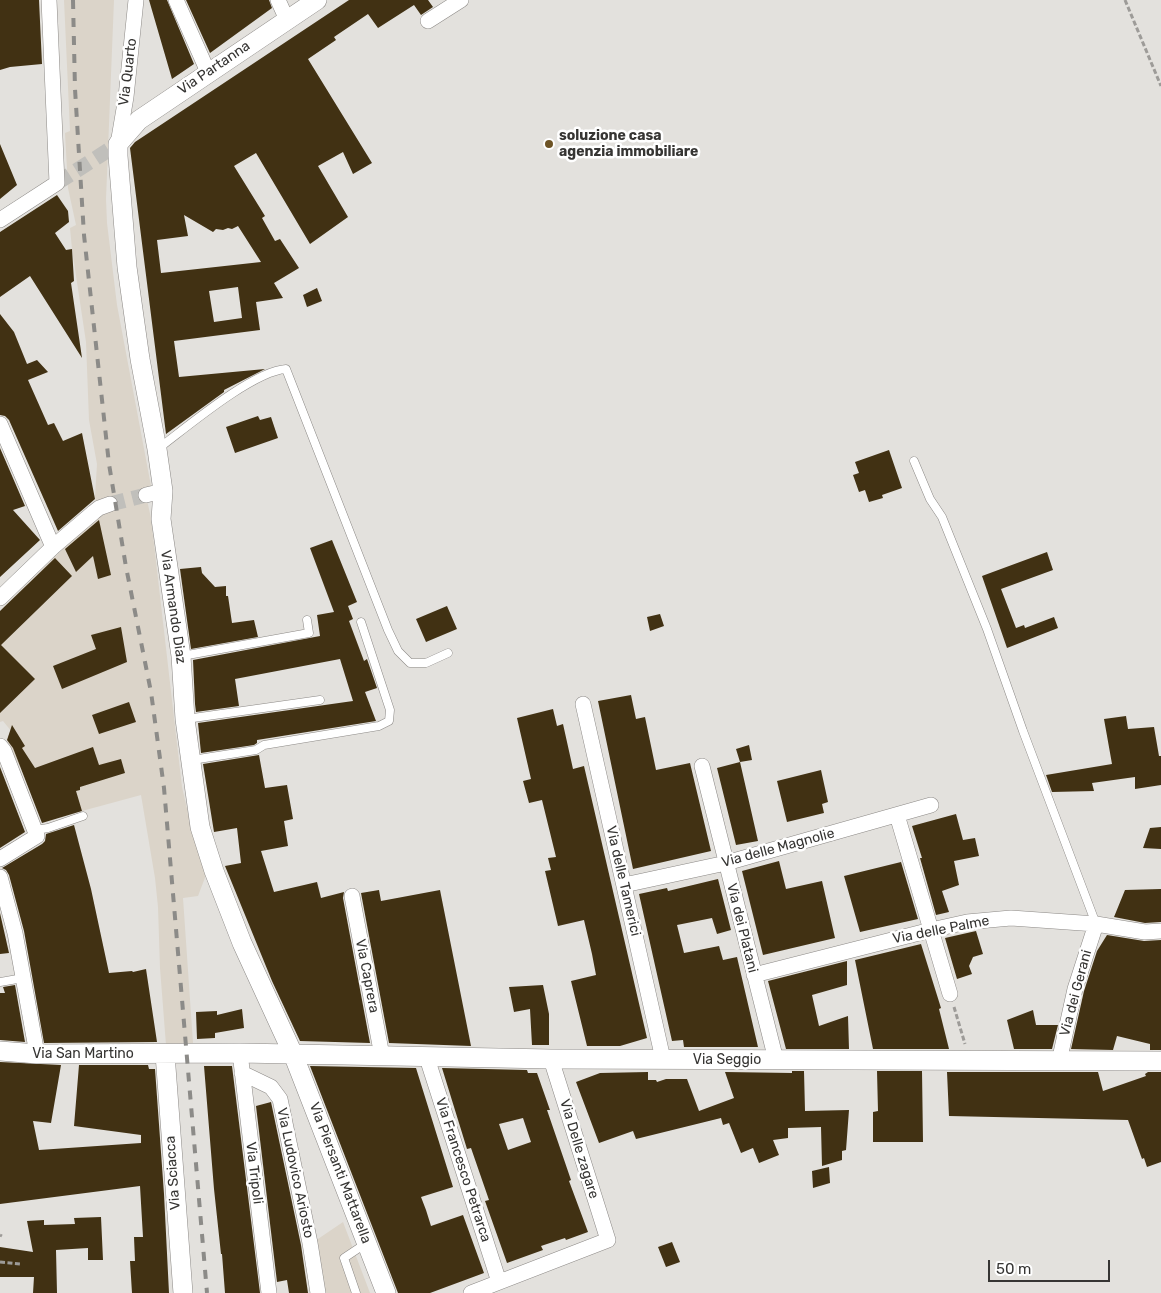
<!DOCTYPE html>
<style>
body{margin:0}
#map{position:relative;width:1161px;height:1293px;overflow:hidden;background:#e3e1dd;font-family:Rubik,sans-serif}
canvas{display:block}
.scale{position:absolute;left:988px;top:1260px;width:122px;height:22px;box-sizing:border-box;border:2px solid #363533;border-top:0;padding-left:6px;font-size:15px;line-height:18px;white-space:nowrap;color:#363533;-webkit-text-stroke:4px #fff;paint-order:stroke}
</style>
<div id="map">
<canvas width="1161" height="1293"></canvas>
<div class="scale">50 m</div>
</div>
<script>
const g = document.querySelector('canvas').getContext('2d');
g.lineJoin = 'round';
function paint(path, color) { g.fillStyle = color; g.fill(path, 'evenodd'); }
function stroke(path, color, width, dash) { g.strokeStyle = color; g.lineWidth = width; g.lineCap = dash ? 'butt' : 'round'; g.setLineDash(dash || []); g.stroke(path); }
function write(font, color, halo, rows, align = 'center') {
  g.font = font + ' Rubik,sans-serif'; g.lineWidth = 5; g.setLineDash([]); g.textBaseline = 'middle'; g.strokeStyle = halo; g.fillStyle = color; for (const [text, x, y, turn = 0] of rows) {
    g.save(); g.translate(x, y); g.rotate((+turn || 0) * Math.PI / 180); g.textAlign = isNaN(turn) ? turn : align; if (halo) g.strokeText(text, 0, 0); g.fillText(text, 0, 0); g.restore();
  }
}
paint(new Path2D(`
 M64,0H114L106,199L107,223L117,305L151,486L147,500L151,518L182,787L194,839L206,875L198,896L183,898L193,1043L166,1045L160,968L158,907L155,878L141,795L82,811L23,771L7,746L8,736L12,732L3,721L0,722V611L98,514L95,497L97,464L89,420L86,342L72,249L70,228L76,225L68,188L65,133L70,131Z
 M343,1222L370,1293H324L315,1241Z`), '#dbd4c9');
paint(new Path2D(`
 M0,0H39L42,64L10,67L0,70Z
 M149,0H167L194,64L172,79Z
 M186,0H269L272,8L210,53Z
 M349,0H428L433,7L421,15L414,5L378,28L368,14L334,37L336,40L308,59L372,163L353,174L343,152L318,166L348,217L310,244L256,153L234,166L265,216L262,218L275,241L280,239L299,268L274,283L283,298L256,302L260,330L174,341L179,377L265,369L224,390V392L166,434L130,148L135,142ZM184,215L213,232L216,229L223,230L228,228L232,229L238,226L261,262L161,273L157,240L188,236ZM238,287L242,318L214,322L209,291Z
 M0,144L17,185L0,199Z
 M57,195L68,211L69,222L55,233L66,250L72,249L74,281L71,283L82,358L30,276L0,297V232Z
 M317,288L322,301L307,307L303,295Z
 M0,314L14,332L27,364L37,360L48,372L28,380L48,425L54,423L63,441L82,433L95,499L58,531L9,420L5,416L0,415Z
 M258,416L260,420L271,417L278,438L235,453L226,427Z
 M0,448L25,506L13,510L40,540L0,577Z
 M889,450L902,488L882,495L883,498L869,502L865,490L859,492L853,475L859,473L855,462Z
 M99,520L111,575L98,579L93,556L76,572L65,549Z
 M332,540L357,602L348,606L353,619L349,621L364,661L367,659L377,688L365,692L376,721L257,740V743L254,745L201,753L198,723L353,701L340,659L235,679L239,706L196,712L195,704L193,660L320,636L317,615L334,612L310,548Z
 M1047,552L1053,570L1001,589L1016,628L1024,625L1025,628L1054,617L1058,628L1007,648L982,576Z
 M55,558L72,576L1,645L35,679L0,713V611Z
 M201,567L202,573L215,587L226,586V596H228L232,623L254,620L258,637L191,649L180,569Z
 M447,606L457,629L426,642L416,619Z
 M660,614L664,626L650,631L647,617Z
 M121,627L127,662L62,689L53,666L96,649L91,635Z
 M631,695L636,719L645,717L656,770L690,763L711,851L633,869L598,701Z
 M129,702L136,722L99,734L92,715Z
 M553,709L557,726L563,724L573,769L584,766L647,1038L620,1046H587L571,981L596,975L592,954L584,920L558,926L545,871L551,870L548,858L556,857L542,800L529,803L523,781L531,779L517,718Z
 M1126,716L1128,729L1154,727L1159,756H1161V785L1135,789V777L1092,783L1094,791L1052,792L1046,775L1112,764L1104,719Z
 M12,725L25,746L22,748L35,768L93,747L99,765L121,759L125,773L80,787V790L76,791L82,811L42,823L13,748L7,740Z
 M749,745L752,760L740,762L736,749Z
 M259,755L265,788L287,785L293,819L284,821L288,846L261,851L274,892L317,882L321,898L344,892L343,898L370,1043L300,1041L272,981L234,888L225,866L241,863L237,828L214,832L203,764Z
 M740,762L758,841L736,845L717,768Z
 M0,767L25,832L0,848Z
 M821,770L828,802L822,804L824,813L787,822L777,781Z
 M956,814L963,840L975,838L979,856L954,861L959,885L942,891L949,912L936,915L920,858H922L912,826Z
 M74,825L91,889L109,973L132,971L133,972L146,969L157,1042L44,1043L24,931L9,875L6,870L2,868L42,844L45,841L46,834Z
 M1161,827V849L1143,848L1150,828Z
 M779,861L786,889L822,881L835,938L763,955L742,871Z
 M901,862L918,919L860,932L844,876Z
 M718,879L731,930L717,934L712,918L677,925L684,953L719,946L723,960L737,957L758,1047H684L683,1040L672,1041L639,894L667,888L668,891Z
 M1161,889V922L1145,923L1114,917L1125,890Z
 M379,890L381,901L440,890L471,1046L389,1043L361,893Z
 M0,913L9,953L0,954Z
 M976,931L983,954L973,957L969,966L972,974L957,979L945,938Z
 M1107,935L1144,941L1161,940V1050H1150V1044L1117,1036L1113,1050L1071,1049L1084,991L1097,951Z
 M921,944L941,1008L939,1009L949,1049H873L855,960Z
 M847,961V985L812,995L819,1026L848,1016L849,1049H786L768,981Z
 M15,985L25,1042L0,1040V993H5L3,987Z
 M543,985L549,1014V1045H532L530,1009L514,1012L509,987Z
 M242,1009L244,1028L215,1033V1038L197,1039L196,1012L217,1011V1015Z
 M1033,1010L1036,1025H1058L1052,1049H1014L1007,1020Z
 M0,1062L61,1065L51,1123L33,1121L39,1150L141,1143V1135L74,1126L79,1065H148L149,1069H155L164,1194L169,1293H132L130,1261H135L134,1237H143L140,1186L0,1204Z
 M204,1066H232L260,1293H225L222,1254H221L214,1189Z
 M310,1066L416,1068L453,1187L421,1197L426,1210L431,1226L463,1215L484,1273L430,1293H398Z
 M442,1068L527,1070L528,1073H537L550,1110H547L571,1180L569,1181L588,1232L566,1240L565,1238L541,1246L543,1250L507,1263L485,1201L489,1200L471,1148L467,1149ZM523,1118L531,1142L508,1150L499,1124Z
 M792,1071H804L805,1111L849,1110L846,1150L842,1151V1160L822,1166L821,1127L788,1128V1138L773,1140L779,1155L759,1163L753,1148L741,1153L729,1123L723,1125L721,1118L636,1139L633,1131L599,1143L576,1082L600,1073L648,1072V1080H656L657,1082L666,1079H687L699,1111L734,1098L725,1072L792,1073Z
 M877,1071H922L923,1142H873V1112L878,1111Z
 M947,1072H1098L1103,1091L1146,1076L1145,1074L1148,1072H1161V1162L1147,1167L1144,1158L1142,1159L1128,1120L949,1116Z
 M271,1102L301,1245L308,1293H289L287,1280L277,1282L256,1106Z
 M829,1167L830,1183L813,1188L812,1171Z
 M101,1217L103,1260H88V1248L56,1250L57,1293H33L34,1277H0V1247L33,1252L27,1221L44,1220V1225L75,1224L74,1218Z
 M672,1242L680,1262L666,1267L658,1247Z`), '#413113');
stroke(new Path2D(`
 M57,183L118,144
 M110,504L146,495`), '#c0bfbb', 15, [15, 8]);
const service = new Path2D(`
 M159,448C187,427 253,371 286,369L388,630L398,651L410,663H426L448,653
 M914,461L930,499L942,517L987,629L1023,731L1096,924
 M182,656L309,633L307,620
 M186,719L320,700
 M192,760L256,750L264,745L379,726L389,721L390,710L361,622
 M36,830L48,828L83,816
 M0,982L23,978
 M356,1293L344,1258L365,1244`);
const minor = new Path2D(`
 M176,0L208,72
 M278,0L287,20
 M428,21L461,0
 M118,144L126,97L136,0
 M0,220L57,183L49,0
 M0,424L53,547
 M146,495L163,491
 M0,598L53,547L94,512L99,508L110,504
 M583,704L663,1059
 M0,746L4,751L37,836L0,859
 M702,766L776,1060
 M897,815L950,994
 M0,877L15,933L37,1054
 M624,885L726,863L931,805
 M352,896L382,1056
 M754,975L931,930L967,922L1011,918L1096,924L1145,932L1161,931
 M240,1053L269,1293
 M427,1058L499,1282
 M1059,1062L1075,989L1096,924
 M242,1073L271,1087L280,1099L310,1243L318,1293
 M471,1293L608,1240L551,1059`);
const tertiary = new Path2D(`
 M317,0L139,120L118,144V156L127,267L140,359L157,449L163,491L161,519L181,656L185,719L200,827L214,871L242,943L293,1054L386,1293
 M0,1051L37,1054L240,1053L551,1059L1161,1061
 M165,1054L183,1293`);
stroke(service, '#8c8986', 9);
stroke(minor, '#8c8986', 16);
stroke(tertiary, '#8c8986', 20);
stroke(new Path2D(`
 M1125,0L1161,86
 M954,1007L965,1044
 M0,1235L2,1236
 M0,1262L20,1264`), '#9d9b98', 3, [5, 2.5]);
stroke(service, '#fff', 8);
stroke(minor, '#fff', 15);
stroke(tertiary, '#fff', 19);
stroke(new Path2D(`
 M73,0L75,89L84,235L109,464L126,567L151,692L164,788L207,1293`), '#8c8b88', 4, [9, 9]);
for (const [x, y, r, color] of [
 [549,144,5,"#6d5325"]
]) { const dot = new Path2D(); dot.arc(x, y, r, 0, 2 * Math.PI); g.fillStyle = color; g.fill(dot); stroke(dot, '#fff', 2); }
write('14px', '#363533', '#fff', [
 ["Via Partanna",214,68,-34],
 ["Via Quarto",128,72,-83],
 ["Via Armando Diaz",173,607,82],
 ["Via delle Magnolie",778,848,-15],
 ["Via delle Tamerici",623,881,77],
 ["Via dei Platani",742,928,76],
 ["Via delle Palme",941,930,-11],
 ["Via Caprera",367,976,79],
 ["Via dei Gerani",1076,993,-75],
 ["Via San Martino",83,1054],
 ["Via Seggio",727,1060],
 ["Via Delle zagare",579,1149,73],
 ["Via Francesco Petrarca",463,1170,72],
 ["Via Sciacca",173,1173,-94],
 ["Via Tripoli",254,1173,83],
 ["Via Ludovico Ariosto",295,1173,78],
 ["Via Piersanti Mattarella",340,1173,69]
]);
write('bold 14px', '#363533', '#fff', [
 ["soluzione casa",559,136],
 ["agenzia immobiliare",559,152]
], 'left');
</script>
